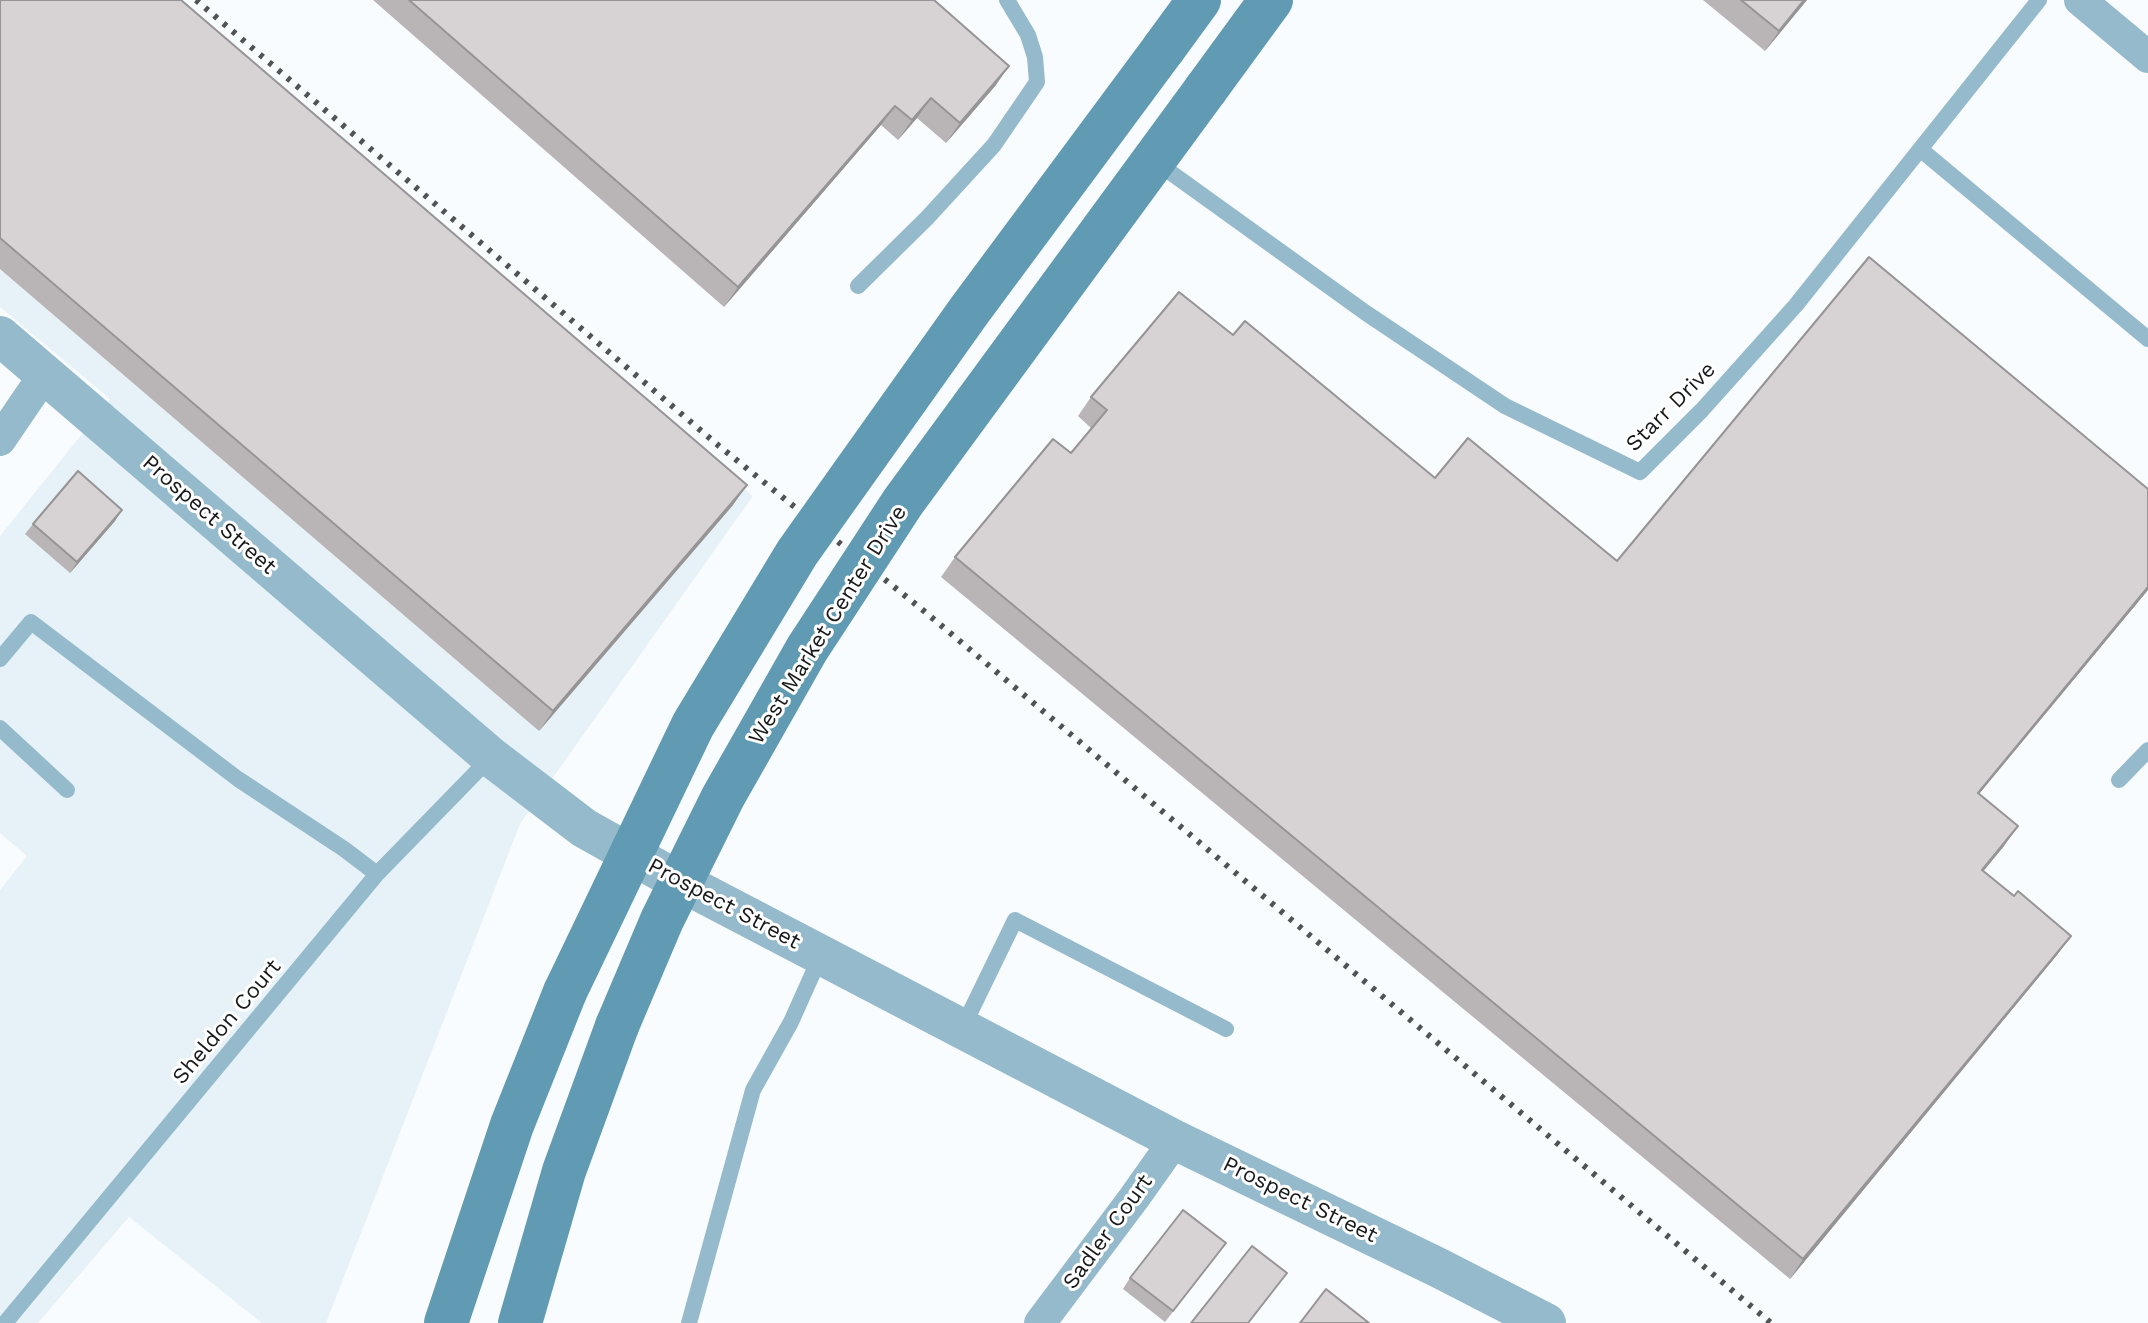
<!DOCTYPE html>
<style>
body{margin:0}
canvas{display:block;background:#f9fcfe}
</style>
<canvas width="2148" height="1323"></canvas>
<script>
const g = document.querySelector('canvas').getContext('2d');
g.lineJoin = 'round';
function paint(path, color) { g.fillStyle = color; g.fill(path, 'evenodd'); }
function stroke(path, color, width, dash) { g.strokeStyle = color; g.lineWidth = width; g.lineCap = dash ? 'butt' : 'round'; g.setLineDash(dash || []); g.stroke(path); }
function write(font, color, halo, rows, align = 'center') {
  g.font = font + ' "Work Sans",sans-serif'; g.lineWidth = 6; g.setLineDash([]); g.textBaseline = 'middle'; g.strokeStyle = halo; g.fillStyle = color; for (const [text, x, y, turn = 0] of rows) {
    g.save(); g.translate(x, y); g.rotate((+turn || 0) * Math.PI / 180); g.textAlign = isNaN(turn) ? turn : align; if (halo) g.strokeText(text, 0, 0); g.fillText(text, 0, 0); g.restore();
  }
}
paint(new Path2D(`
 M0,0H176L753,496L520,824L326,1323H262L129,1217L38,1323H0V890L27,856L0,833V536L110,399L0,307Z`), '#e7f2f8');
stroke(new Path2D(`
 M1920,149L2148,339
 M1156,162L1366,313L1505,406L1640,472L1702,410L1796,305L2039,0
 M858,286L927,218L994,145L1037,82L1035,57L1028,35L1007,0
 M0,659L31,622L238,779L344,849L377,874
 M0,728L67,790
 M2119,780L2148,750
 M963,1027L1015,920L1226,1029
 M5,1323L377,874L491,757
 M689,1323L753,1090L791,1022L821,955`), '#95bacc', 16);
stroke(new Path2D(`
 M2080,0L2148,57
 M0,440L45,374
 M1040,1323L1134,1198L1175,1140`), '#95bacc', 32);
stroke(new Path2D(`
 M0,336L491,757L584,828L666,874L1175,1140L1439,1268L1546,1323`), '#95bacc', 40);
stroke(new Path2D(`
 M1164,48L1199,0
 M1206,89L1271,0
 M446,1323L512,1125L565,992
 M520,1323L564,1171L617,1026`), '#619ab3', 44);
stroke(new Path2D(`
 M196,0L719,446L924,611L1771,1323`), '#515253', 6, [4, 8]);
stroke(new Path2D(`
 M565,992L693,725L797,553L969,311L1164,48
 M617,1026L662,920L723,797L807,649L903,502L1206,89`), '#619ab3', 44);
paint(new Path2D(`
 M0,0L733,505L539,731L0,269Z
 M373,0H934L996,85L946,143L917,118L898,140L881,125L724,307Z
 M1703,0H1807L1765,51Z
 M1233,335L1435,478L1617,561L2148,590L1979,794L2004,846L1983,871L2057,955L1790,1279L941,577L955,557L1071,453L1092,429L1078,416L1091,397Z
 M115,521L70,573L25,534L33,524Z
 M1218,1254L1165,1322L1123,1289L1130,1278Z`), '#b9b5b6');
paint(new Path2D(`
 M1804,0H1807L1765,51L1779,31Z
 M1009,66L996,85L946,143L960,123Z
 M931,98L917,118L898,140L912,120Z
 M895,106L881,125L724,307L738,287Z
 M747,485L733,505L539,731L553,711Z
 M122,510L115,521L70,573L77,562Z
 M2148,587V590L1964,812L1978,793Z
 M2018,826L2004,846L1968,890L1982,870Z
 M2071,936L2057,955L1790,1279L1803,1259Z`), '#969494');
const building = new Path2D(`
 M0,0H181L747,485L553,711L0,238Z
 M409,0H934L1009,66L960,123L931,98L912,120L895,106L738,287Z
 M1741,0H1804L1779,31Z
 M1869,257L2148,489V587L1978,793L2018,826L1982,870L2014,896L2018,891L2071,936L1803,1259L955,557L1053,439L1071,453L1107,410L1091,397L1179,292L1233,335L1245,321L1435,478L1468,438L1617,561Z
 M78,471L122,510L77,562L33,524Z
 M1183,1210L1226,1243L1173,1311L1130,1278Z
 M1252,1246L1287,1273L1248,1323H1191Z
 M1326,1289L1369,1323H1300Z`);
paint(building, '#d7d3d4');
stroke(building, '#969494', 2);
write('22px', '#18191a', '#fff', [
 ["Starr Drive",1671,407,-45],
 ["Prospect Street",209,515,41],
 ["West Market Center Drive",828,625,-58],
 ["Prospect Street",724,904,28],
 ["Sheldon Court",227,1022,-50],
 ["Prospect Street",1300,1200,26],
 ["Sadler Court",1108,1232,-54]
]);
</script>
